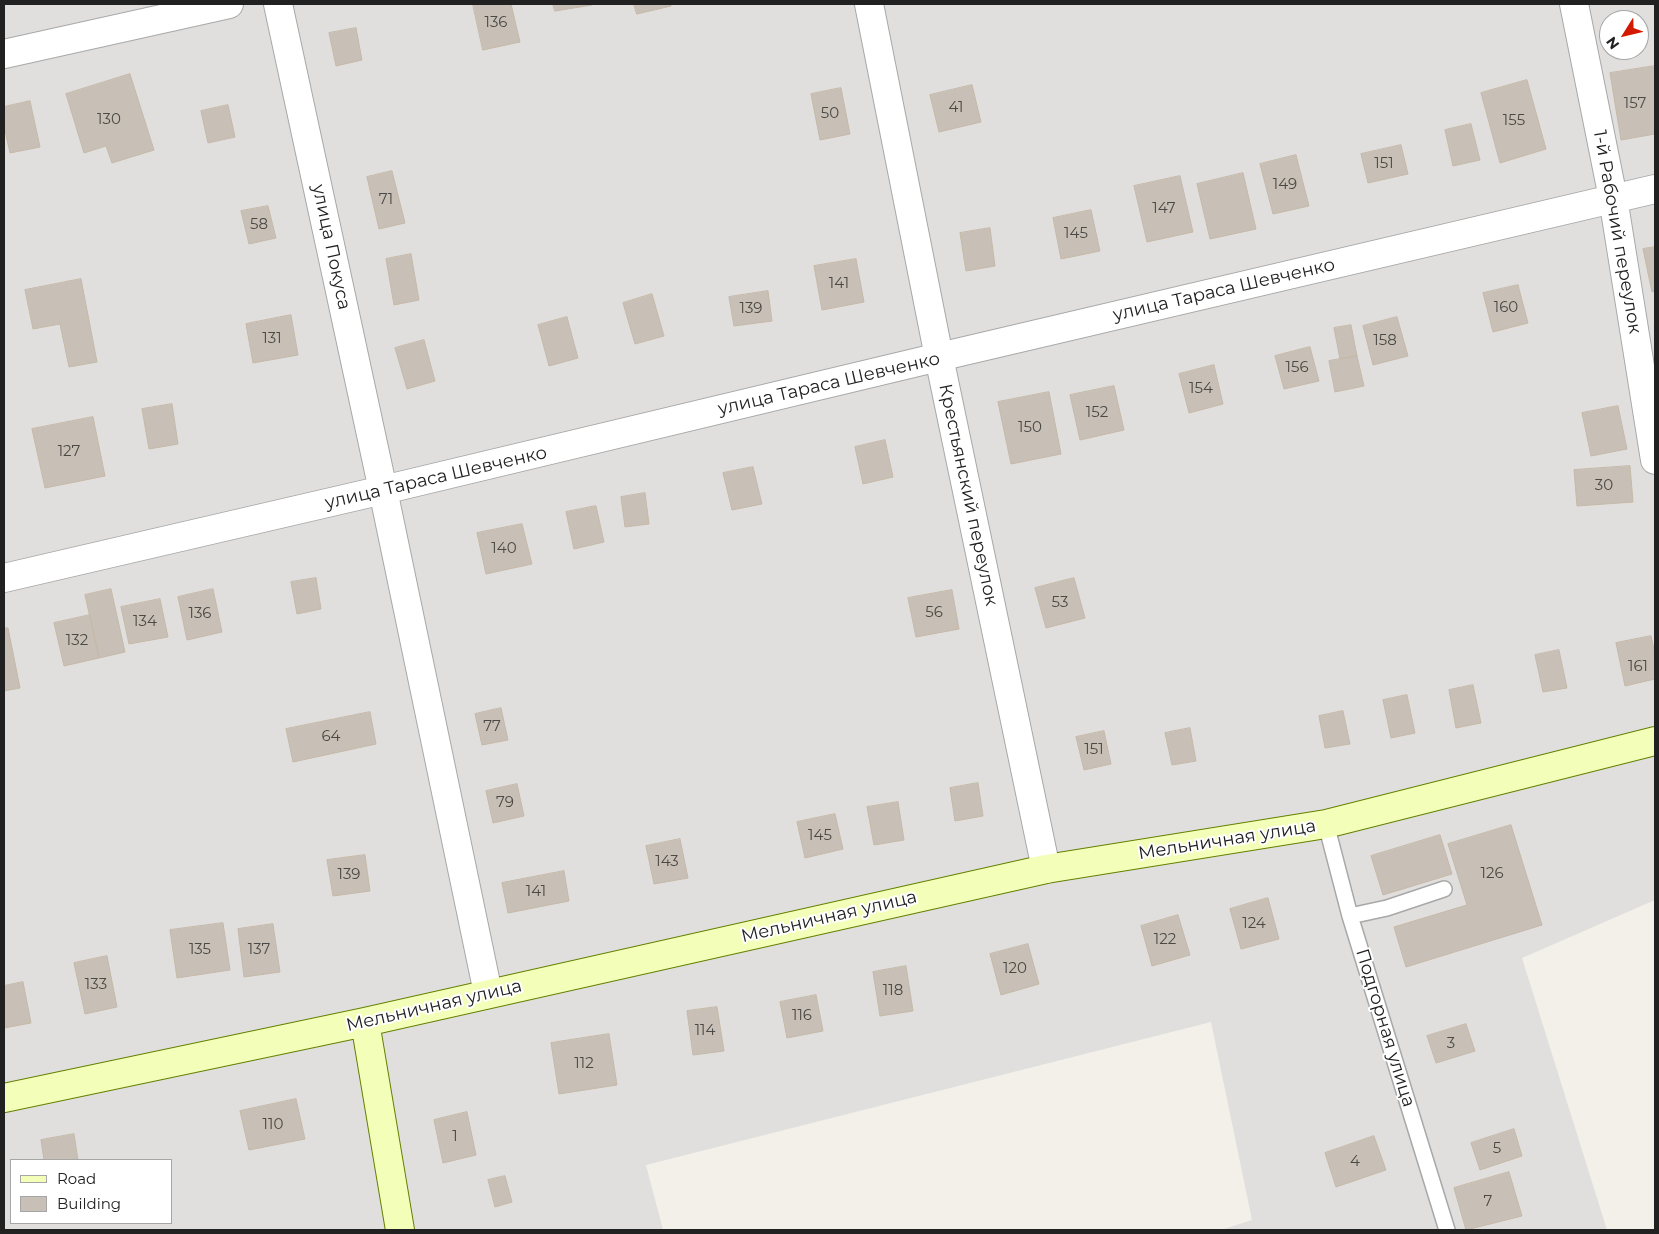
<!DOCTYPE html>
<meta charset="utf-8">
<style>
body{margin:0}
#map{position:relative;width:1659px;height:1234px;overflow:hidden;background:#f2f0e8;font-family:Montserrat,sans-serif}
canvas{display:block}
.frame{position:absolute;inset:0;border:5px solid #212121;pointer-events:none}
.legend{position:absolute;left:10px;top:1159px;width:162px;height:65px;box-sizing:border-box;background:#fff;border:1px solid #a6a6a6;margin:0;padding:6px 9px;list-style:none;font-size:15px;color:#212121}
.legend li{display:flex;align-items:center;gap:10px;height:25px}
.legend b{width:25px;border:1px solid #a6a6a6}
.north{position:absolute;left:1599px;top:10px;width:50px;height:50px;box-sizing:border-box;background:#fff;border:1px solid #a6a6a6;border-radius:50%;rotate:234deg;font-size:14px;font-weight:700;line-height:20px;text-align:center;color:#212121}
.north::after{content:'';display:block;margin:auto;width:18px;height:22px;background:#d31a00;clip-path:polygon(50% 0,100% 100%,50% 72%,0 100%)}
</style>
<div id="map">
<canvas width="1659" height="1234"></canvas>
<div class="frame"></div>
<ul class="legend">
<li><b style="height:6px;background:#f3ffb9"></b>Road</li>
<li><b style="height:14px;background:#c8c0b6"></b>Building</li>
</ul>
<div class="north">N</div>
</div>
<script>
const g = document.querySelector('canvas').getContext('2d');
g.lineJoin = 'round';
function paint(path, color) { g.fillStyle = color; g.fill(path, 'evenodd'); }
function stroke(path, color, width, dash) { g.strokeStyle = color; g.lineWidth = width; g.lineCap = dash ? 'butt' : 'round'; g.setLineDash(dash || []); g.stroke(path); }
function write(font, color, halo, rows, align = 'center') {
  g.font = font + ' Montserrat,sans-serif'; g.lineWidth = 4; g.setLineDash([]); g.textBaseline = 'middle'; g.strokeStyle = halo; g.fillStyle = color; for (const [text, x, y, turn = 0] of rows) {
    g.save(); g.translate(x, y); g.rotate((+turn || 0) * Math.PI / 180); g.textAlign = isNaN(turn) ? turn : align; if (halo) g.strokeText(text, 0, 0); g.fillText(text, 0, 0); g.restore();
  }
}
paint(new Path2D(`
 M4,4H1655V900L1522,958L1607,1230H1221L1252,1220L1211,1022L646,1165L663,1230H4ZM1609,20H1639V50H1609ZM11,1160H171V1223H11Z`), '#e0dfde');
const building = new Path2D(`
 M473,4H511L520,42L483,50Z
 M553,4H591L592,5L555,11Z
 M634,4H671V6L637,14Z
 M356,28L362,60L336,66L329,33Z
 M1655,66V134L1621,140L1610,73Z
 M130,74L154,150L112,163L106,146L84,153L66,94Z
 M1527,80L1546,149L1500,163L1481,93Z
 M972,85L981,122L939,132L930,95Z
 M841,88L850,134L820,140L811,94Z
 M30,101L40,147L10,153L4,126V107Z
 M228,105L235,137L208,143L201,111Z
 M1471,124L1480,160L1453,166L1445,130Z
 M1401,145L1408,174L1368,183L1361,154Z
 M1296,155L1309,206L1273,214L1260,164Z
 M392,171L405,223L379,229L367,177Z
 M1243,173L1256,229L1210,239L1197,184Z
 M1180,176L1193,232L1147,242L1134,186Z
 M268,206L276,238L249,244L241,211Z
 M1091,210L1100,251L1061,259L1053,218Z
 M990,228L995,266L966,271L960,233Z
 M1655,247V291L1652,292L1643,249Z
 M411,254L419,300L394,305L386,259Z
 M856,259L864,302L822,310L814,266Z
 M81,279L97,362L69,367L60,324L33,329L25,290Z
 M1518,285L1528,323L1493,332L1483,293Z
 M768,291L772,321L734,326L729,297Z
 M652,294L664,336L635,344L623,303Z
 M291,315L298,355L253,363L246,324Z
 M567,317L578,358L549,366L538,325Z
 M1397,317L1408,356L1373,365L1363,326Z
 M1351,325L1357,356L1340,359L1334,328Z
 M424,340L435,381L407,389L395,348Z
 M1310,347L1319,381L1284,389L1275,356Z
 M1357,356L1364,386L1335,392L1329,361Z
 M1214,365L1223,404L1189,413L1179,374Z
 M1114,386L1124,430L1080,440L1070,395Z
 M1049,392L1061,454L1011,464L998,402Z
 M172,404L178,444L149,449L142,409Z
 M1618,406L1627,449L1591,456L1582,413Z
 M93,417L105,476L45,488L32,429Z
 M885,440L893,477L863,484L855,447Z
 M1630,466L1633,502L1577,506L1574,470Z
 M753,467L762,504L732,510L723,473Z
 M645,493L649,524L625,527L621,497Z
 M596,506L604,542L574,549L566,512Z
 M522,524L532,564L486,574L477,533Z
 M316,578L321,609L297,614L291,582Z
 M1074,578L1085,618L1046,628L1035,588Z
 M111,589L125,652L99,658L85,595Z
 M213,589L222,632L187,640L178,597Z
 M952,590L959,629L916,637L908,598Z
 M160,599L168,637L129,644L121,607Z
 M90,615L99,658L64,666L54,623Z
 M4,628H8L20,688L4,691Z
 M1651,636L1655,654V679L1625,686L1616,643Z
 M1559,650L1567,688L1543,692L1535,655Z
 M1473,685L1481,723L1456,728L1449,690Z
 M1407,695L1415,733L1391,738L1383,700Z
 M501,708L508,740L482,745L475,714Z
 M1343,711L1350,744L1325,748L1319,716Z
 M370,712L376,744L293,762L286,729Z
 M1190,728L1196,761L1172,765L1165,733Z
 M1104,731L1111,764L1084,770L1076,737Z
 M978,783L983,816L955,821L950,788Z
 M517,784L524,816L493,823L486,791Z
 M898,802L904,840L874,845L867,807Z
 M835,814L843,849L805,858L797,822Z
 M1511,825L1542,925L1406,967L1394,927L1467,905L1448,844Z
 M1440,835L1452,874L1383,895L1371,856Z
 M680,839L688,878L654,884L646,846Z
 M365,855L370,891L333,896L327,860Z
 M564,871L569,901L508,913L502,883Z
 M1268,898L1279,939L1241,949L1230,909Z
 M1178,915L1190,955L1152,966L1141,926Z
 M223,923L230,970L177,978L170,930Z
 M273,924L280,972L244,977L238,929Z
 M1028,944L1039,984L1001,995L990,954Z
 M107,956L117,1007L85,1014L74,963Z
 M906,966L913,1011L880,1016L873,972Z
 M23,982L31,1023L4,1028V986Z
 M816,995L823,1031L787,1038L780,1002Z
 M717,1007L724,1051L693,1055L687,1011Z
 M1466,1024L1475,1051L1436,1063L1427,1036Z
 M609,1034L617,1085L559,1094L551,1043Z
 M296,1099L305,1139L249,1150L240,1111Z
 M467,1112L476,1155L443,1163L434,1120Z
 M1514,1129L1522,1156L1480,1170L1471,1143Z
 M74,1134L78,1160H44L41,1140Z
 M1374,1136L1386,1170L1336,1187L1325,1153Z
 M1509,1172L1522,1216L1466,1230L1454,1188Z
 M505,1176L512,1202L495,1207L488,1180Z`);
paint(building, '#c8c0b6');
stroke(building, '#c6b9a8', 1);
const lane = new Path2D(`
 M1326,824L1350,916L1447,1230
 M1350,916L1387,908L1444,889`);
const street = new Path2D(`
 M278,4L383,490L488,993
 M869,4L939,357L1046,869
 M1574,4L1613,198L1655,460
 M4,54L229,4
 M4,578L383,490L939,357L1655,189`);
const secondary = new Path2D(`
 M365,1022L400,1230
 M4,1098L365,1022L1046,869L1326,824L1655,741`);
stroke(lane, '#a8a8a8', 18);
stroke(street, '#a8a8a8', 30);
stroke(secondary, '#638100', 30);
stroke(lane, '#fff', 15);
stroke(street, '#fff', 28);
stroke(secondary, '#f3ffb9', 28);
write('15px', '#4b4946', null, [
 ["136",496,23],
 ["157",1635,104],
 ["41",956,108],
 ["50",830,114],
 ["130",109,120],
 ["155",1514,121],
 ["151",1384,164],
 ["149",1285,185],
 ["71",386,200],
 ["147",1164,209],
 ["58",259,225],
 ["145",1076,234],
 ["141",839,284],
 ["160",1506,308],
 ["139",751,309],
 ["131",272,339],
 ["158",1385,341],
 ["156",1297,368],
 ["154",1201,389],
 ["152",1097,413],
 ["150",1030,428],
 ["127",69,452],
 ["30",1604,486],
 ["140",504,549],
 ["53",1060,603],
 ["56",934,613],
 ["136",200,614],
 ["134",145,622],
 ["132",77,641],
 ["161",1638,667],
 ["77",492,727],
 ["64",331,737],
 ["151",1094,750],
 ["79",505,803],
 ["145",820,836],
 ["143",667,862],
 ["126",1492,874],
 ["139",349,875],
 ["141",536,892],
 ["124",1254,924],
 ["122",1165,940],
 ["135",200,950],
 ["137",259,950],
 ["120",1015,969],
 ["133",96,985],
 ["118",893,991],
 ["116",802,1016],
 ["114",705,1031],
 ["3",1451,1044],
 ["112",584,1064],
 ["110",273,1125],
 ["1",455,1137],
 ["5",1497,1149],
 ["4",1355,1162],
 ["7",1488,1202]
]);
write('18px', '#212121', '#fff', [
 ["1-й Рабочий переулок",1617,232,80],
 ["улица Покуса",331,247,78],
 ["улица Тараса Шевченко",1224,290,-13],
 ["улица Тараса Шевченко",829,384,-13],
 ["улица Тараса Шевченко",436,478,-13],
 ["Крестьянский переулок",968,495,78],
 ["Мельничная улица",1227,840,-9],
 ["Мельничная улица",829,917,-13],
 ["Мельничная улица",434,1006,-13],
 ["Подгорная улица",1385,1028,73]
]);
</script>
